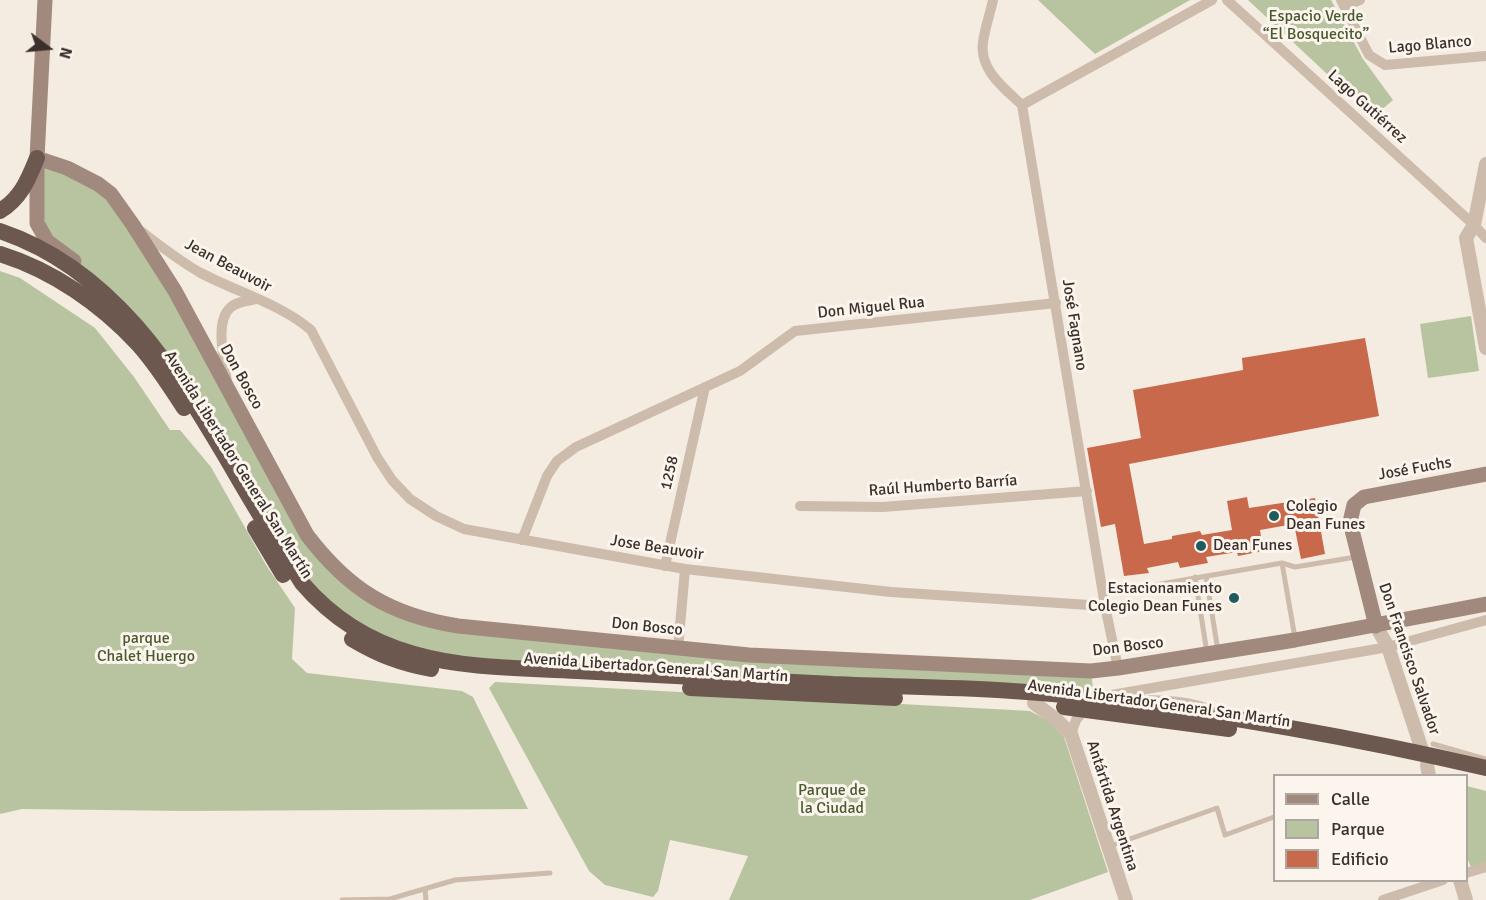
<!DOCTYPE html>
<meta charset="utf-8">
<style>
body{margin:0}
#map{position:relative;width:1486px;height:900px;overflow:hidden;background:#f4ebe1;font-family:Signika,sans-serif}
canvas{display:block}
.legend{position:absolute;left:1273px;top:774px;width:195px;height:108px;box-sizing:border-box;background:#fbf5ee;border:2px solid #aea6a0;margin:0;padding:8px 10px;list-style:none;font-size:18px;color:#3b302b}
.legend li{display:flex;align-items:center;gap:12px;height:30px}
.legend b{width:30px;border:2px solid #aea6a0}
.north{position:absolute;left:18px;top:18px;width:60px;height:60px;-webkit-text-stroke:4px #fbf5ee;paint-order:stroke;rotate:106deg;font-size:16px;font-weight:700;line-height:24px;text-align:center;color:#3b302b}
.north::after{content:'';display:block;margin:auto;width:21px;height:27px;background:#3b302b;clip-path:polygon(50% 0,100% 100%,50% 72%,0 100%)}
</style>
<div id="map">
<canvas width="1486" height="900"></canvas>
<ul class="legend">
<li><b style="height:8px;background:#a18a7d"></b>Calle</li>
<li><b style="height:16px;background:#b8c4a0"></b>Parque</li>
<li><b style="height:16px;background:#c8694b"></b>Edificio</li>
</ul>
<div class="north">N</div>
</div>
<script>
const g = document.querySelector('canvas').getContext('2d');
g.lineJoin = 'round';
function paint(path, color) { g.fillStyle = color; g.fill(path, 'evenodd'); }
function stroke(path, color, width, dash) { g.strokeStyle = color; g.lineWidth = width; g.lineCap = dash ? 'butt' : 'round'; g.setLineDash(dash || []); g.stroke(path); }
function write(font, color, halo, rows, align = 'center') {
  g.font = font + ' Signika,sans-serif'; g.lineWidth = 6; g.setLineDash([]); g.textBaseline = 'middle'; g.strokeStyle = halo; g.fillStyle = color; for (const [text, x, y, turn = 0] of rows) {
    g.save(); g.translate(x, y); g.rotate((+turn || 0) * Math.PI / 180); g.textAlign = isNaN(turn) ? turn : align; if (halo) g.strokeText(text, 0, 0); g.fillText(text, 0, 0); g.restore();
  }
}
paint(new Path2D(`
 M1038,0H1190L1095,54Z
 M1248,0H1331L1363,59L1393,100L1373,117Z
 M37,158L111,194L326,559L414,616L678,649L1091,671L1094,698L415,654L317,600L199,411L47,241Z
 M0,271L20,278L95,328L134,377L170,430H180L211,467L266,565L295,608L292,659L307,673L462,691L473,697L528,809L186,811L22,809L0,814Z
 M1471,316L1479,371L1428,378L1420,324Z
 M495,682L1030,711L1050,722L1064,737L1108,872L1030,900H729L748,856L670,840L658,891L653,897L605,885L589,871L489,688Z
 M1467,786L1486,791V865L1471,867L1467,858Z`), '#b8c4a0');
paint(new Path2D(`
 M1365,338L1379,416L1129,464L1144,544L1172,539V536L1200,531L1202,535L1232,530L1227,501L1247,497L1249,508L1315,498L1325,554L1301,559L1294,524L1260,530L1263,551L1238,556L1237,552L1206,557L1208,563L1180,568L1178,562L1147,568L1149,573L1124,576L1115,524L1101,527L1087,448L1141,438L1133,390L1243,370L1242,358Z`), '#c8694b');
stroke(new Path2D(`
 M1282,563L1295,638
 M1206,576L1218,651
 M1195,577L1207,653
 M1103,594L1282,563L1295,567L1356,557
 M1143,698C1162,697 1197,699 1213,709
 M1433,744L1486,759
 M1110,846L1217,808L1225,835L1274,817
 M425,889L426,900
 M342,900L390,899L455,880L550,873`), '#cdbbac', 5);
stroke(new Path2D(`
 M993,0C990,14 985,28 983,42C979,70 1004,88 1022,105L1105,606L1118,668
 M1227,0L1474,225L1486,238
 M1341,0L1369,55L1385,65L1486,56
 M1344,6L1360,0
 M1022,105L1212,0
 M138,229C158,244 178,260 199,272C236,292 279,303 311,330L377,457L392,480L410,499L436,516L464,529L685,569L891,592L1105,606
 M227,383C225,363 214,322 230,308C237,301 249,301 257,299
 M800,506L883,507L1087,491
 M522,540L547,476L557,461L576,447L740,371L795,331L1056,303
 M665,566L705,387
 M678,649L685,569
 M1106,696L1388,647L1486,620
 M1071,734L1076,720L1085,709
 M1466,873L1486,867
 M1383,900L1443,880`), '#cdbbac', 10);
stroke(new Path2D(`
 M1486,164L1474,225L1466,238L1486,348
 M1376,626L1388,647L1423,753
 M1034,703L1057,720L1071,734L1126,900
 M1427,765L1429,776
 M1460,880L1466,900`), '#cdbbac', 14);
stroke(new Path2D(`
 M45,0L37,158V223L47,241L74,261
 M37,158L67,168L98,184L111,194L133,225L175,291L307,535C349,590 390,615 458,626L749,655L1091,671L1118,668L1295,640L1486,604
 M1376,626L1350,522L1354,505L1364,497L1486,474`), '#a18a7d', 15);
stroke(new Path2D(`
 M0,211C21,198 28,180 37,158
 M0,231C113,269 174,369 231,466C254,506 278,545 302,583C332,618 370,642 414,654C466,669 523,668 577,671C663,676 748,680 833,684C920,688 1009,687 1096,699C1226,715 1357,738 1486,768
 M0,254C52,270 101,304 138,344C155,363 170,386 184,408
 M255,528L283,575
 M352,639C379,655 400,663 431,669
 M690,688L895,698
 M1064,707L1229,729`), '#6c584f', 16);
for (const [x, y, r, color] of [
 [1274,516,6,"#1f5a5e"],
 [1201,546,6,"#1f5a5e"],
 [1234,598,6,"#1f5a5e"]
]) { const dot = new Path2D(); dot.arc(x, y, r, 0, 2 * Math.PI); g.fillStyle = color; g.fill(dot); stroke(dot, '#fbf5ee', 2); }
write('16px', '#4a5a2e', '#fbf5ee', [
 ["Espacio Verde",1316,17],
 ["“El Bosquecito”",1316,35],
 ["parque",146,639],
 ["Chalet Huergo",146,657],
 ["Parque de",832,791],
 ["la Ciudad",832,809]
]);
write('16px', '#3b302b', '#fbf5ee', [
 ["Lago Blanco",1430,45,-5],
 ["Lago Gutiérrez",1367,107,42],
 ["Jean Beauvoir",228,266,28],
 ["Don Miguel Rua",871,308,-6],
 ["José Fagnano",1074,325,81],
 ["Don Bosco",241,377,61],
 ["Avenida Libertador General San Martín",238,465,58],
 ["José Fuchs",1415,469,-10],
 ["1258",670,473,-77],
 ["Raúl Humberto Barría",943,486,-4],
 ["Jose Beauvoir",657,548,9],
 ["Don Bosco",647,627,6],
 ["Don Bosco",1128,647,-7],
 ["Don Francisco Salvador",1409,659,71],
 ["Avenida Libertador General San Martín",656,668,4],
 ["Avenida Libertador General San Martín",1159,704,8],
 ["Antártida Argentina",1112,806,72]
]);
write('16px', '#3b302b', '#fbf5ee', [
 ["Colegio",1286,507],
 ["Dean Funes",1286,525],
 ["Dean Funes",1213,546],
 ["Estacionamiento",1222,589,"right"],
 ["Colegio Dean Funes",1222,607,"right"]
], 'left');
</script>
